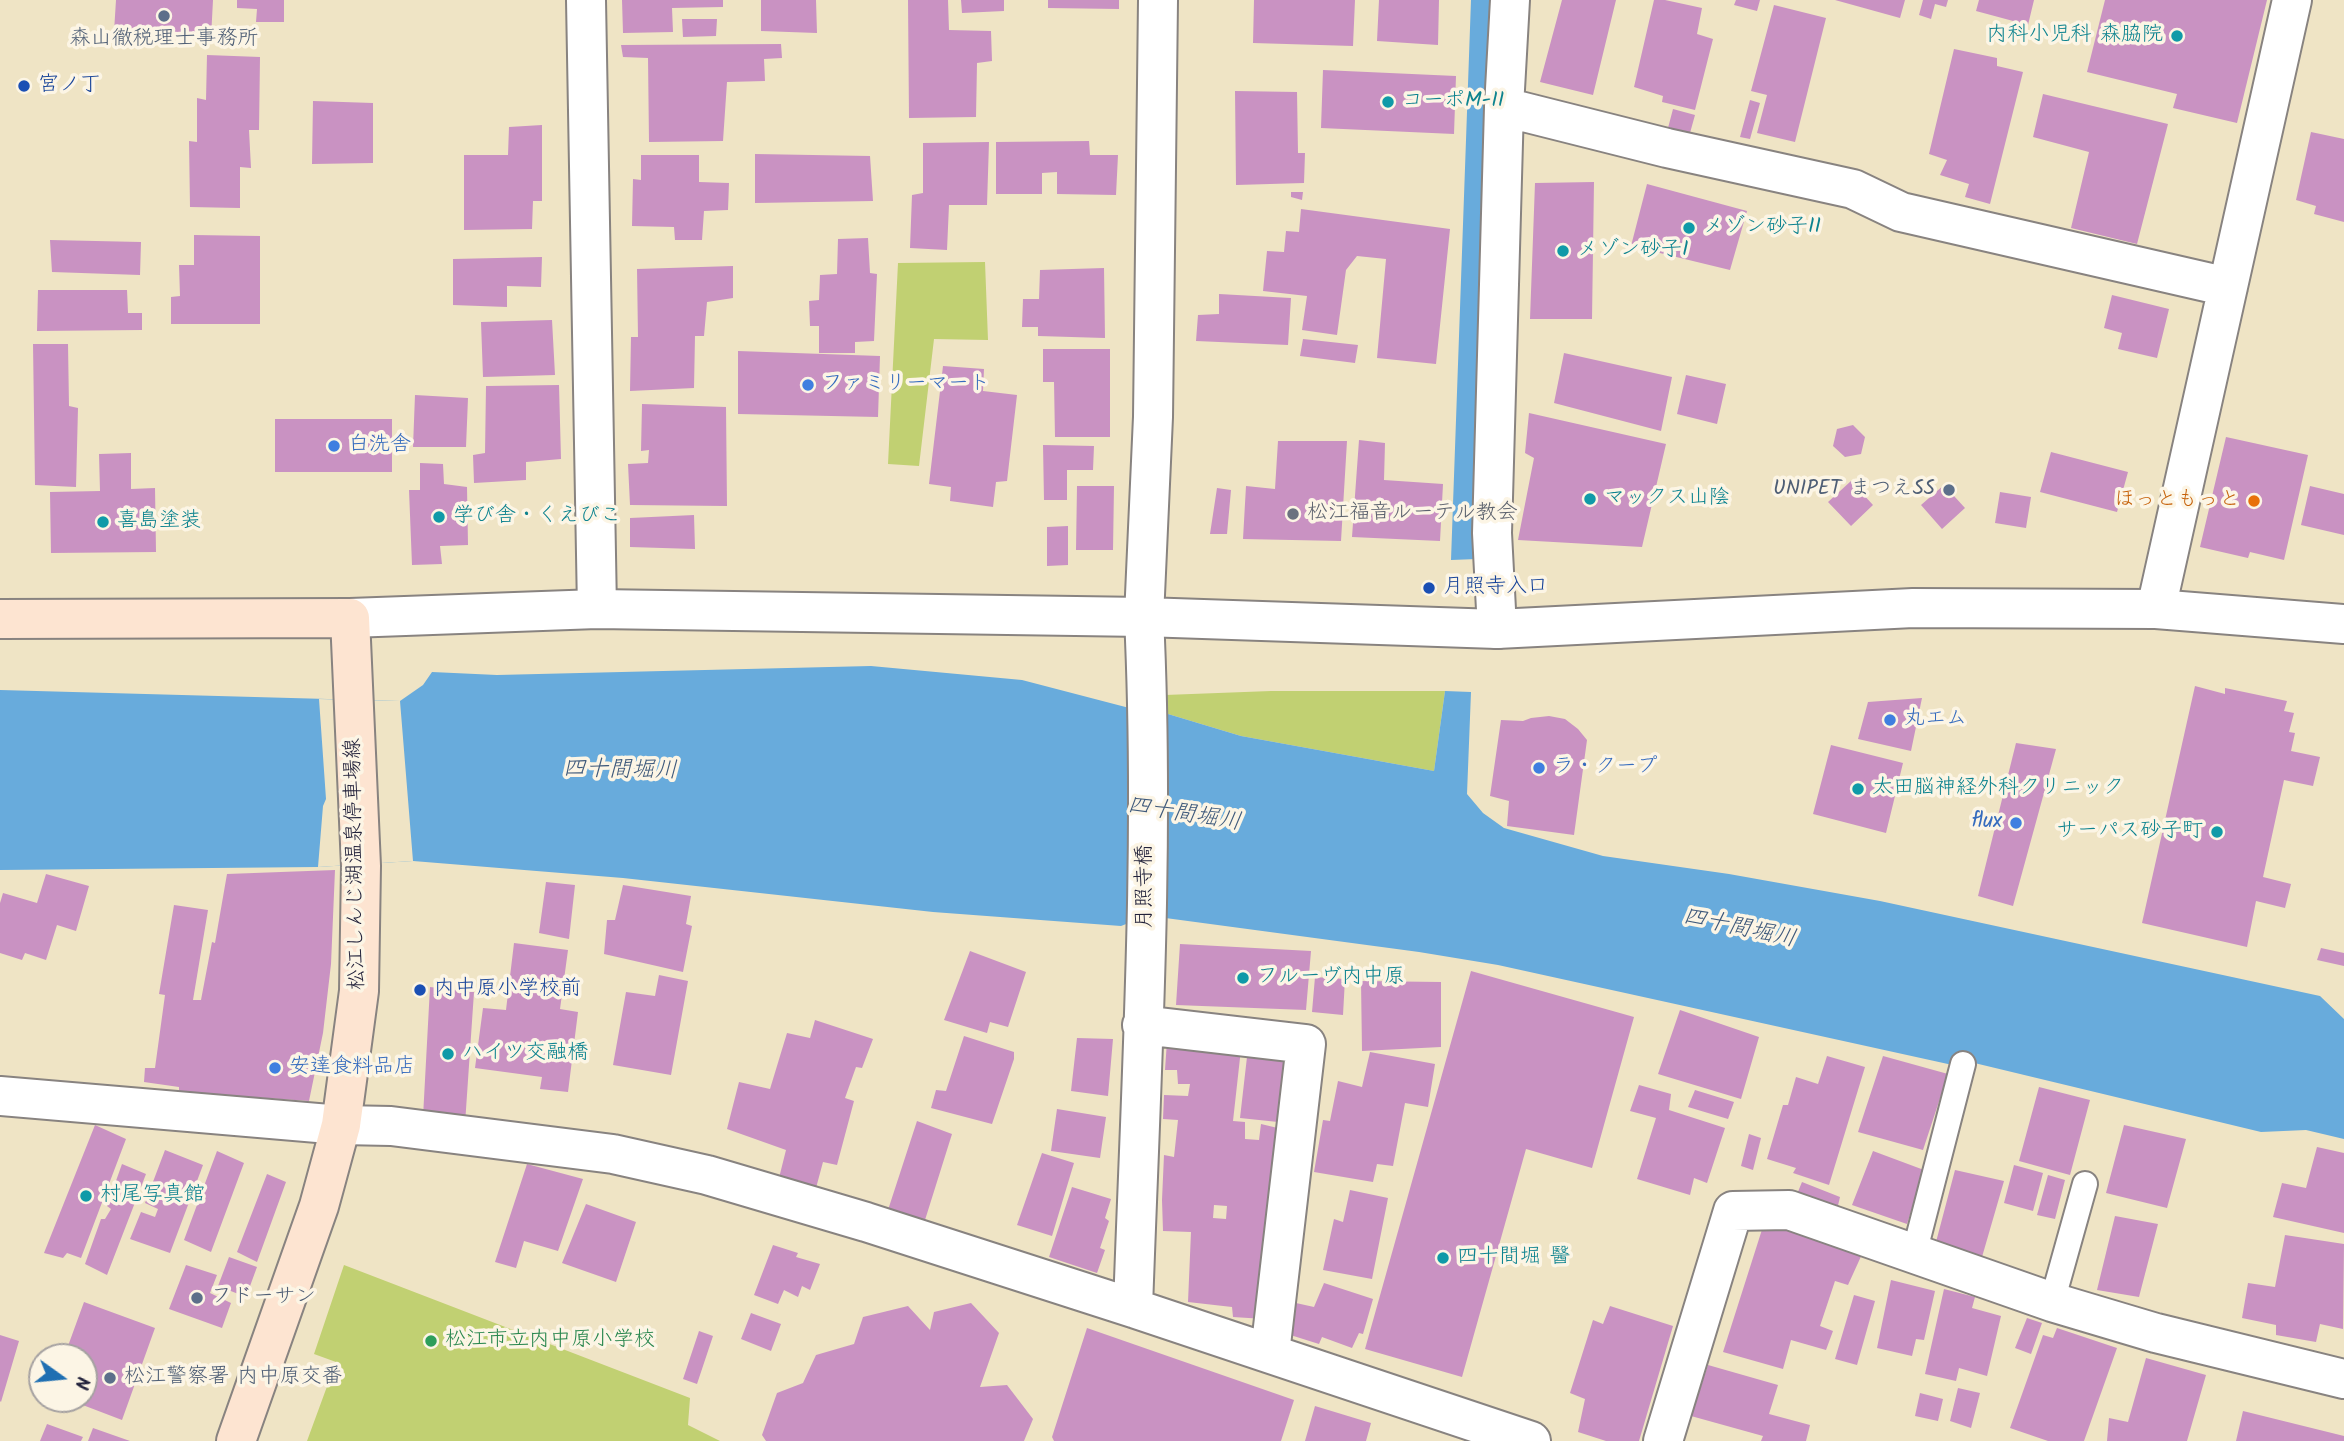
<!DOCTYPE html>
<meta charset="utf-8">
<style>
body{margin:0}
#map{position:relative;width:2344px;height:1441px;overflow:hidden;background:#efe4c5;font-family:Kalam,sans-serif}
canvas{display:block}
.north{position:absolute;left:28px;top:1343px;width:70px;height:70px;box-sizing:border-box;background:#fcf5e5;border:2px solid #a5a1a1;border-radius:50%;rotate:105deg;font-size:19px;font-weight:700;line-height:28px;text-align:center;color:#22223b}
.north::after{content:'';display:block;margin:auto;width:24px;height:32px;background:#1f6fb2;clip-path:polygon(50% 0,100% 100%,50% 72%,0 100%)}
</style>
<div id="map">
<canvas width="2344" height="1441"></canvas>
<div class="north">N</div>
</div>
<script>
const g = document.querySelector('canvas').getContext('2d');
g.lineJoin = 'round';
function paint(path, color) { g.fillStyle = color; g.fill(path, 'evenodd'); }
function stroke(path, color, width, dash) { g.strokeStyle = color; g.lineWidth = width; g.lineCap = dash ? 'butt' : 'round'; g.setLineDash(dash || []); g.stroke(path); }
function write(font, color, halo, rows, align = 'center') {
  g.font = font + ' Kalam,"Klee One",sans-serif'; g.lineWidth = 7; g.setLineDash([]); g.textBaseline = 'middle'; g.strokeStyle = halo; g.fillStyle = color; for (const [text, x, y, turn = 0] of rows) {
    g.save(); g.translate(x, y); g.rotate((+turn || 0) * Math.PI / 180); g.textAlign = isNaN(turn) ? turn : align; if (halo) g.strokeText(text, 0, 0); g.fillText(text, 0, 0); g.restore();
  }
}
paint(new Path2D(`
 M985,262L988,340L934,339L919,466L888,464L898,263Z
 M1271,691H1445L1434,771L1241,736L1158,711L1165,695Z
 M344,1265L690,1398L688,1425L720,1441H307L336,1362L314,1354Z`), '#c1d072');
paint(new Path2D(`
 M1471,0H1496L1477,559L1451,560Z
 M871,666L1022,680L1137,710L1158,711L1241,736L1434,771L1445,691L1471,692L1467,794L1483,813L1504,828L1603,856L1729,874L1880,901L2320,996L2344,1019V1139L2306,1130L2261,1132L1962,1060L1957,1066L1498,965L1419,952L1158,917L1134,921L1121,926L933,912L623,878L413,861L318,867L0,870V690L400,701L423,685L432,672L497,675Z`), '#68abdc');
paint(new Path2D(`
 M319,699L400,701L413,861L318,867L323,806L326,799Z`), '#efe4c5');
paint(new Path2D(`
 M116,0H213L211,38L114,32Z
 M237,0H284V22H256L257,9L237,8Z
 M622,0H723V7L672,8L673,32L623,33Z
 M761,0H816L817,33L761,31Z
 M908,0H948L949,30L991,31L992,61L977,63L976,117L909,118Z
 M961,0H1004V11L962,13Z
 M1048,0H1119V9L1048,8Z
 M1254,0H1355L1353,46L1253,43Z
 M1379,0H1439L1438,45L1377,41Z
 M1562,0H1616L1593,95L1540,82Z
 M1654,0H1665L1702,8L1697,34L1713,39L1695,110L1662,102L1663,96L1634,87Z
 M1736,0H1760L1757,11L1734,5Z
 M1835,0H1905L1900,18Z
 M1923,0H1948L1946,7L1935,4L1931,19L1919,15Z
 M1979,0H2034L2028,25L1976,11Z
 M2105,0H2267L2237,123L2173,108L2177,94L2087,72Z
 M1774,5L1826,18L1795,142L1757,133L1767,95L1751,91Z
 M682,19H717L716,36L683,37Z
 M781,44L782,58L764,59L765,81L727,82L723,141L649,142L648,58L623,57L621,45Z
 M1954,49L1997,58V66L2023,72L1990,204L1965,197L1969,184L1940,175L1947,160L1929,154Z
 M207,55L260,57L259,130H249L251,168L240,167V208L190,207L189,141L197,142V98L206,100Z
 M1323,70L1456,76L1454,134L1321,128Z
 M1235,91L1297,92L1298,153H1305L1304,183L1236,185Z
 M2043,94L2168,124L2137,244L2071,228L2089,152L2033,137Z
 M1750,100L1760,103L1750,139L1740,137Z
 M313,101L373,103V163L312,164Z
 M1673,109L1695,115L1690,133L1668,128Z
 M542,125V201H533L532,229L464,230V155H508L509,127Z
 M2311,132L2344,139V222L2314,214L2316,206L2296,200Z
 M1089,141L1090,155H1118L1116,195L1057,194V172L1042,173V194H996V142Z
 M989,142L987,205H949L947,250L910,248L912,195L923,193V143Z
 M755,154L870,156L873,201L755,203Z
 M641,155H699V182L729,183L728,210L704,211L702,240H675L674,227L632,226L633,179L641,180Z
 M1594,182L1592,319H1530L1535,183Z
 M1647,184L1747,211L1730,270L1631,246Z
 M1291,192H1303L1302,200L1291,197Z
 M1301,209L1450,229L1436,364L1377,358L1386,259L1357,256L1346,270L1337,335L1302,330L1307,296L1263,291L1267,251L1284,252L1286,231L1299,232Z
 M194,235L260,236V324H171V297L180,296L179,265H194Z
 M868,238L870,273L877,274L874,341L855,342V353H819V326H810L809,301L819,300L820,275L837,274L838,239Z
 M50,240L141,242L140,275L52,272Z
 M542,257L541,287L507,286V307L453,305V259Z
 M733,266V298L707,302L704,336H695L694,388L630,391L631,337H638L637,269Z
 M1104,268L1105,338L1038,336V327H1022L1023,299H1039L1040,270Z
 M38,290H127L128,313H142V330L37,331Z
 M1219,294L1291,298L1288,345L1196,341L1198,315L1219,314Z
 M2112,295L2169,309L2157,358L2118,349L2122,333L2104,328Z
 M552,320L555,375L483,377L481,322Z
 M1303,339L1358,345L1355,363L1300,356Z
 M33,344H68L69,406L78,408L76,487L35,485Z
 M1043,349H1110V437H1055L1054,382H1043Z
 M738,351L880,356L878,417L738,414Z
 M1564,353L1672,377L1661,431L1554,403Z
 M943,366L984,369L983,391L1017,395L1007,481L996,482L993,507L950,501L951,487L929,484Z
 M1686,375L1726,384L1717,424L1677,414Z
 M559,385L561,459L526,462V480L474,483L473,455L485,453L486,386Z
 M415,395L468,398L466,447H413Z
 M642,404L726,407L727,506L630,505L628,464L648,463L649,450L641,451Z
 M1529,413L1666,444L1642,547L1518,540L1534,458L1525,453Z
 M275,419H392V472H275Z
 M1853,425L1865,437L1861,454L1845,457L1833,446L1837,429Z
 M2226,437L2308,455L2284,560L2250,552L2248,558L2200,547Z
 M1359,440L1385,443L1384,480L1443,484L1440,541L1352,537Z
 M1278,441H1347L1341,541L1243,539L1246,486L1275,489Z
 M1043,445L1094,446L1093,470H1067V500H1044Z
 M2051,452L2128,472L2117,512L2040,492Z
 M131,453V489L155,488L156,552L51,553L50,492L100,491L99,454Z
 M420,463L443,464L444,484L467,487L468,545L440,546L442,564L412,565L409,490H420Z
 M1851,481L1873,505L1851,526L1828,502Z
 M1944,485L1965,508L1942,529L1921,505Z
 M1077,486H1114L1113,550H1076Z
 M2310,486L2344,494V535L2301,525Z
 M1217,488L1231,490L1227,534H1210Z
 M2000,492L2031,497L2026,528L1995,523Z
 M694,515L695,549L630,547V518Z
 M1068,526V565L1047,566V527Z
 M2195,686L2225,694V688L2287,701L2284,711L2294,713L2289,732L2295,733L2291,751L2320,757L2313,786L2284,780L2263,877L2291,884L2285,908L2256,901L2247,947L2142,923Z
 M1922,698L1911,751L1858,739L1868,702Z
 M1549,716L1565,719L1578,729L1587,740L1574,835L1507,826L1509,801L1490,796L1501,720L1523,721L1531,718Z
 M2016,743L2056,749L2013,906L1978,896Z
 M1831,745L1903,763L1886,833L1813,814Z
 M335,870L331,964L323,1033L309,1101L179,1092V1087L144,1082L145,1068H155L165,995L159,994L174,905L208,910L193,1000H201L212,942L215,943L227,874Z
 M46,874L89,886L76,931L57,925L46,960L25,953L22,960L0,953V903L3,893L37,903Z
 M546,882L575,885L569,939L539,933Z
 M623,885L691,896L686,924L692,926L683,972L604,954L607,920H615Z
 M514,943L568,950L560,1009L578,1012L568,1092L540,1089L542,1077L475,1068L483,1008L506,1010Z
 M1180,944L1311,951L1306,1010L1176,1005Z
 M2321,948L2344,953V966L2317,960Z
 M970,951L1026,972L1008,1027L990,1022L987,1033L944,1020Z
 M1471,971L1634,1017L1592,1168L1526,1149L1462,1377L1365,1349Z
 M659,975L688,981L671,1075L613,1065L626,992L655,996Z
 M1315,977L1345,979L1343,1015L1312,1012Z
 M1361,981L1441,982V1047L1362,1051Z
 M430,987L474,992L465,1124L423,1117Z
 M1680,1010L1759,1037L1741,1099L1658,1074Z
 M815,1020L873,1039L862,1068L856,1067L845,1098L854,1101L837,1165L823,1162L816,1188L779,1178L786,1150L727,1129L739,1082L770,1089L787,1033L810,1038Z
 M964,1036L1014,1052V1059L992,1124L931,1108L936,1090L946,1091Z
 M1077,1038L1113,1039L1108,1096L1071,1091Z
 M1167,1041L1241,1049L1233,1121L1245,1122V1139L1259,1140L1261,1124L1286,1130L1264,1319L1233,1317L1232,1307L1188,1302L1191,1232L1163,1231L1162,1200L1164,1155L1174,1157L1178,1120L1163,1119L1164,1095L1188,1096L1190,1084H1178L1177,1070H1165ZM1214,1205L1227,1206L1226,1219L1213,1218Z
 M1370,1052L1435,1064L1428,1107L1405,1103L1393,1166L1377,1164L1373,1182L1314,1172L1323,1120L1330,1121L1338,1081L1362,1087Z
 M1827,1056L1865,1067L1829,1185L1793,1173L1796,1168L1767,1159L1783,1105H1788L1796,1077L1818,1084Z
 M1883,1056L1948,1074L1923,1150L1858,1132Z
 M1247,1057L1284,1061L1278,1122L1240,1118Z
 M1639,1085L1671,1094L1669,1110L1725,1128L1707,1183L1694,1178L1690,1195L1637,1179L1656,1118L1630,1111Z
 M2039,1087L2090,1100L2070,1175L2019,1161Z
 M1695,1090L1734,1102L1728,1119L1688,1107Z
 M1057,1109L1106,1117L1100,1158L1051,1151Z
 M917,1121L952,1134L925,1220L888,1210Z
 M95,1125L126,1139L81,1258L67,1253L63,1258L44,1253Z
 M2124,1125L2186,1139L2167,1208L2106,1193Z
 M1749,1134L1761,1138L1753,1170L1741,1166Z
 M2317,1147L2344,1153V1233L2273,1217L2282,1183L2306,1188Z
 M165,1150L203,1165L170,1253L130,1239L141,1212L155,1217L158,1209L145,1203Z
 M217,1151L244,1163L211,1252L184,1240Z
 M1873,1151L1924,1170L1907,1224L1852,1205Z
 M1042,1153L1074,1163L1052,1236L1017,1225Z
 M122,1164L146,1174L107,1275L85,1264L101,1219H105L111,1209L107,1206Z
 M527,1164L583,1179L558,1251L524,1241L516,1268L495,1262Z
 M2014,1165L2043,1173L2033,1211L2004,1203Z
 M1955,1170L2004,1181L1982,1257L1936,1242Z
 M267,1174L286,1182L257,1262L237,1252Z
 M2048,1175L2065,1180L2055,1219L2037,1215Z
 M1802,1182L1840,1197L1836,1214L1795,1199Z
 M1072,1187L1111,1199L1105,1218L1109,1221L1100,1248L1105,1250L1097,1273L1049,1257Z
 M1350,1190L1388,1198L1372,1279L1323,1270L1334,1219L1343,1222Z
 M586,1204L636,1222L616,1282L562,1263Z
 M2115,1216L2158,1224L2139,1297L2097,1290Z
 M1766,1217L1863,1252L1848,1285L1835,1281L1820,1326L1833,1331L1826,1350L1791,1340L1783,1369L1723,1352Z
 M2285,1235L2344,1244L2343,1329L2320,1324L2316,1342L2276,1335V1325L2242,1318L2248,1283L2275,1287Z
 M773,1245L798,1253L796,1257L820,1264L810,1290L802,1286L798,1297L784,1290L778,1304L754,1295Z
 M229,1257L257,1267L246,1297L218,1286Z
 M186,1265L217,1275L210,1293L231,1303L222,1328L169,1309Z
 M1891,1280L1935,1291L1924,1340L1916,1339L1912,1356L1877,1348Z
 M1324,1283L1373,1299L1363,1334L1359,1333L1352,1348L1322,1337L1319,1344L1284,1333L1296,1303L1314,1307Z
 M1944,1289L1975,1297L1972,1308L2001,1316L1987,1376L1959,1368L1956,1381L1925,1374Z
 M1854,1295L1875,1301L1857,1365L1835,1359Z
 M84,1302L155,1328L122,1420L67,1399H84V1357H64Z
 M971,1303L999,1333L980,1387L1007,1385L1033,1419L1024,1441H766L762,1435L777,1393L803,1383L816,1355L854,1344L863,1317L908,1306L930,1330L934,1312Z
 M1610,1306L1673,1326L1639,1441H1606L1578,1432L1585,1399L1570,1393L1593,1320L1603,1324Z
 M751,1313L781,1324L771,1351L741,1339Z
 M2027,1318L2042,1323L2031,1354L2015,1348Z
 M1087,1328L1294,1400L1281,1441H1054L1052,1437Z
 M2057,1328L2117,1348L2084,1441H2048L2010,1428L2043,1335L2053,1338Z
 M699,1331L713,1336L697,1384L683,1379Z
 M0,1335L19,1341L1,1402L0,1401Z
 M2146,1358L2206,1375L2187,1441H2107L2109,1418L2128,1422Z
 M1708,1365L1778,1385L1769,1414L1810,1425L1806,1441H1761L1763,1436L1691,1416Z
 M1958,1388L1980,1393L1971,1428L1950,1421Z
 M1920,1393L1943,1399L1938,1421L1915,1416Z
 M1315,1406L1371,1423L1366,1441H1305Z
 M2243,1411L2344,1436V1441H2236Z
 M47,1424L83,1437L81,1441H40Z
 M93,1428L130,1441H88Z`), '#c992c2');
const service = new Path2D(`
 M1914,1254L1963,1064
 M2052,1302L2085,1184`);
const minor = new Path2D(`
 M586,0L597,609
 M1504,107L1667,148L1853,189L1901,212L2228,287
 M2156,609L2292,0
 M1497,629L1492,533L1504,107L1510,0
 M1142,1025L1306,1044L1270,1353
 M0,1096L341,1125L391,1126L613,1154L707,1175L866,1222L1133,1308L1531,1441
 M1133,1308C1141,1078 1155,847 1144,617
 M1663,1441L1733,1211L1789,1210L2052,1302L2156,1333L2344,1379`);
const tertiary = new Path2D(`
 M1158,0L1153,417L1144,617L1497,629L1913,608L2156,609L2344,624
 M350,618L597,609L1144,617`);
const secondary = new Path2D(`
 M0,619L350,618L361,866L359,991L341,1125L319,1206L236,1441`);
stroke(service, '#888380', 28);
stroke(minor, '#888380', 42);
stroke(tertiary, '#888380', 42);
stroke(secondary, '#888380', 42);
stroke(service, '#fff', 24);
stroke(minor, '#fff', 38);
stroke(tertiary, '#fff', 38);
stroke(secondary, '#fde4d1', 38);
for (const [x, y, r, color] of [
 [164,16,7,"#5c6f8a"],
 [2177,36,7,"#0f9aa8"],
 [24,86,7,"#1a4fb4"],
 [1388,102,7,"#0f9aa8"],
 [1689,228,7,"#0f9aa8"],
 [1563,251,7,"#0f9aa8"],
 [808,385,7,"#3f7fe0"],
 [334,446,7,"#3f7fe0"],
 [1949,490,7,"#5c6f8a"],
 [1590,499,7,"#0f9aa8"],
 [2254,501,7,"#e8710a"],
 [1293,514,7,"#6b7280"],
 [439,517,7,"#0f9aa8"],
 [103,522,7,"#0f9aa8"],
 [1429,588,7,"#1a4fb4"],
 [1890,720,7,"#3f7fe0"],
 [1539,768,7,"#3f7fe0"],
 [1858,789,7,"#0f9aa8"],
 [2016,823,7,"#3f7fe0"],
 [2217,832,7,"#0f9aa8"],
 [1243,978,7,"#0f9aa8"],
 [420,990,7,"#1a4fb4"],
 [448,1054,7,"#0f9aa8"],
 [275,1068,7,"#3f7fe0"],
 [86,1196,7,"#0f9aa8"],
 [1443,1258,7,"#0f9aa8"],
 [197,1298,7,"#5c6f8a"],
 [431,1341,7,"#2e9e5b"],
 [110,1378,7,"#5c6f8a"]
]) { const dot = new Path2D(); dot.arc(x, y, r, 0, 2 * Math.PI); g.fillStyle = color; g.fill(dot); stroke(dot, '#fcf5e5', 2.5); }
write('21px', '#0d838f', '#fcf5e5', [
 ["内科小児科 森脇院",2163,36,"right"],
 ["コーポM-II",1402,102],
 ["メゾン砂子II",1703,228],
 ["メゾン砂子I",1577,251],
 ["マックス山陰",1604,499],
 ["学び舎・くえびこ",453,517],
 ["喜島塗装",117,522],
 ["太田脳神経外科クリニック",1872,789],
 ["サーパス砂子町",2203,832,"right"],
 ["フルーヴ内中原",1257,978],
 ["ハイツ交融橋",462,1054],
 ["村尾写真館",100,1196],
 ["四十間堀 醫",1457,1258]
], 'left');
write('21px', '#4e5e75', '#fcf5e5', [
 ["森山徹税理士事務所",164,40,"center"],
 ["UNIPET まつえSS",1935,490,"right"],
 ["フドーサン",211,1298],
 ["松江警察署 内中原交番",124,1378]
], 'left');
write('21px', '#164399', '#fcf5e5', [
 ["宮ノ丁",38,86],
 ["月照寺入口",1443,588],
 ["内中原小学校前",434,990]
], 'left');
write('21px', '#366cbe', '#fcf5e5', [
 ["ファミリーマート",822,385],
 ["白洗舎",348,446],
 ["丸エム",1904,720],
 ["ラ・クープ",1553,768],
 ["flux",2002,823,"right"],
 ["安達食料品店",289,1068]
], 'left');
write('21px', '#c56008', '#fcf5e5', [
 ["ほっともっと",2240,501]
], 'right');
write('21px', '#5b616d', '#fcf5e5', [
 ["松江福音ルーテル教会",1307,514]
], 'left');
write('21px', '#22223b', '#fcf5e5', [
 ["松江しんじ湖温泉停車場線",357,864,-91],
 ["月照寺橋",1146,887,-90]
]);
write('21px', '#27864d', '#fcf5e5', [
 ["松江市立内中原小学校",445,1341]
], 'left');
write('italic 23px', '#3e597b', '#fcf5e5', [
 ["四十間堀川",620,772,1],
 ["四十間堀川",1184,816,9],
 ["四十間堀川",1739,930,12]
]);
</script>
